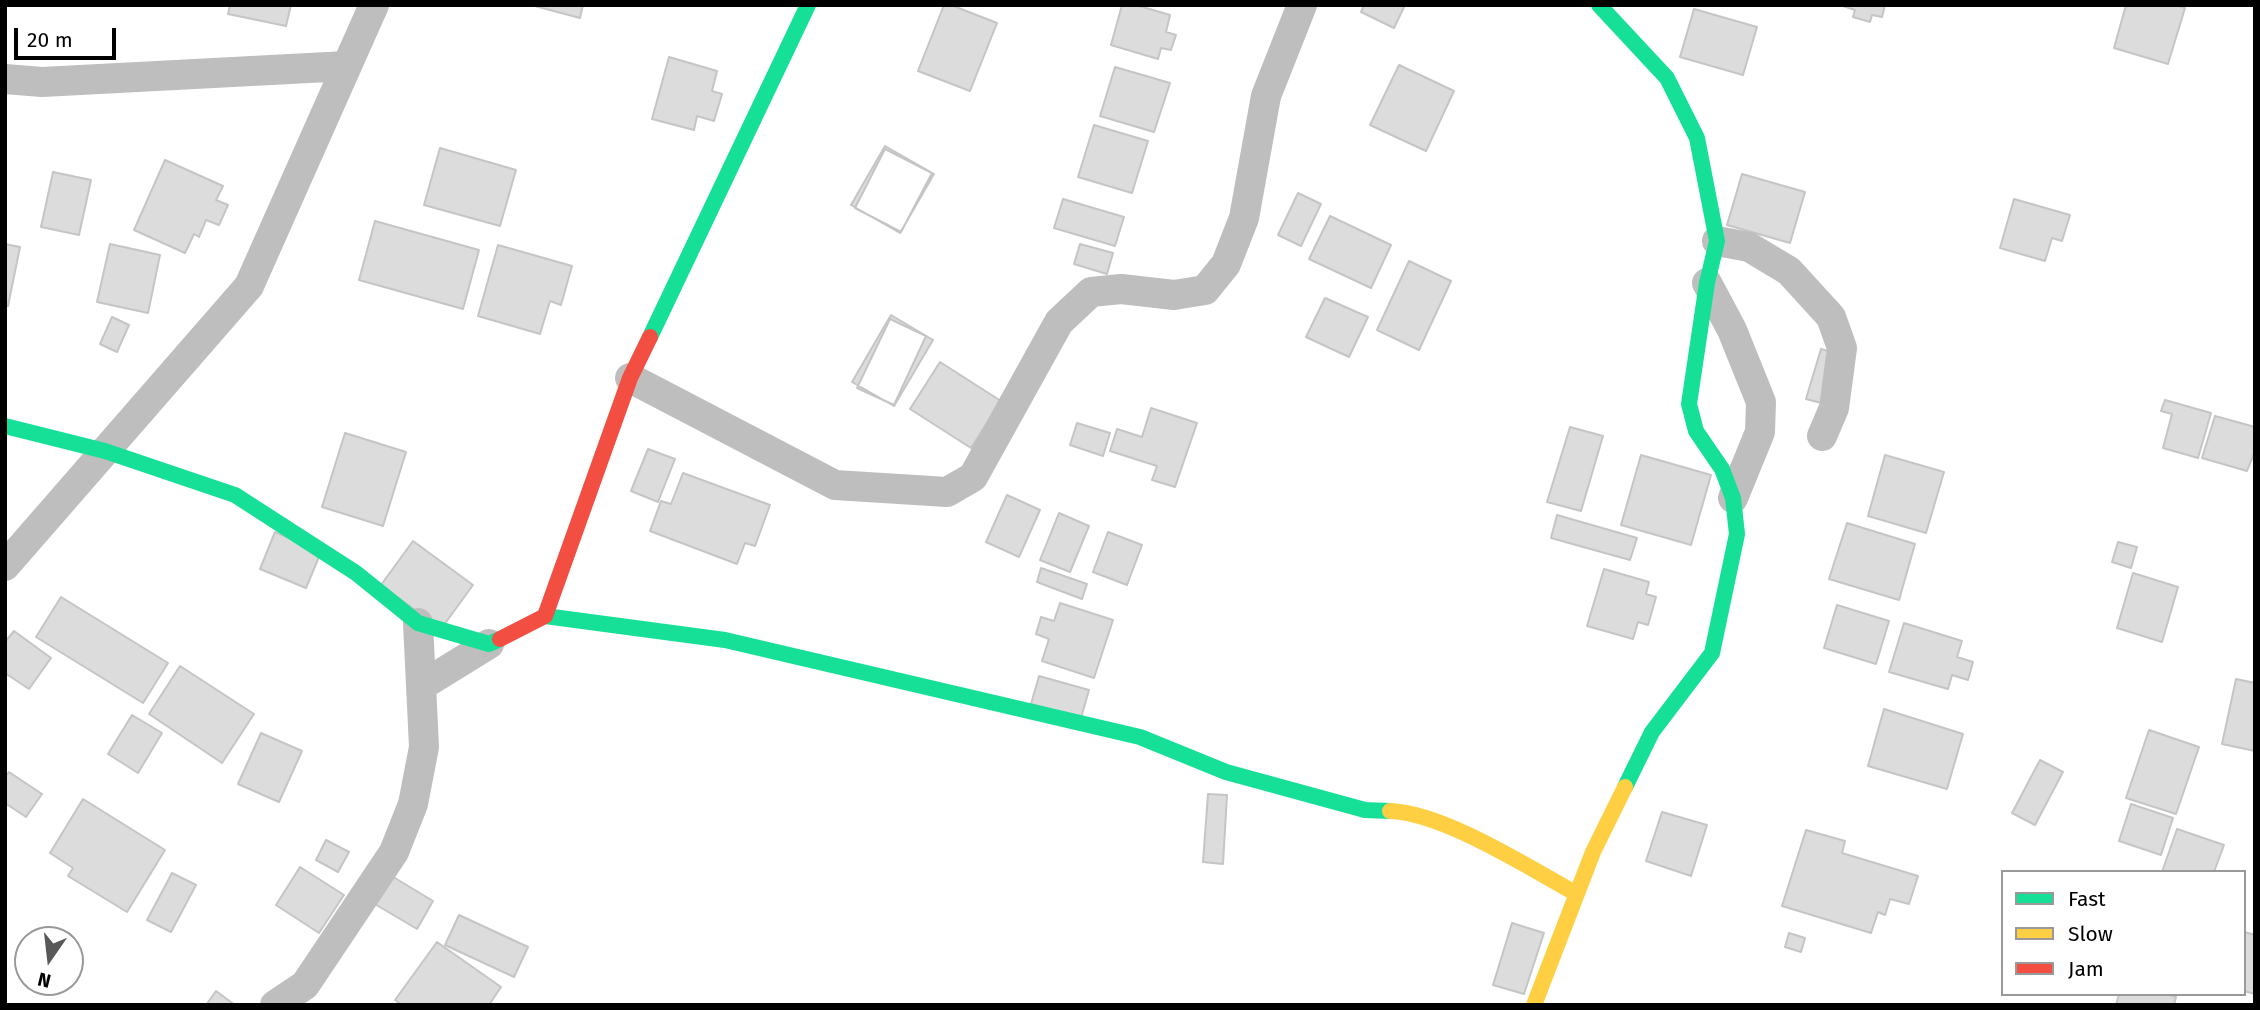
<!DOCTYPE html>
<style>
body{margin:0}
#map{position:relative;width:2260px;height:1010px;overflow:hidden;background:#fff;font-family:"Fira Sans",sans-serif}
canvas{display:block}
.frame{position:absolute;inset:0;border:7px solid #000;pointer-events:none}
.legend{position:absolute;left:2001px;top:870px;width:245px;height:126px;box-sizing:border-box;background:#fff;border:2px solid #999;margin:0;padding:9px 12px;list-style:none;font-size:21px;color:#000}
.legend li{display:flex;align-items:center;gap:14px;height:35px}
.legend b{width:35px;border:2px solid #999}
.north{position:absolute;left:14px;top:926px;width:70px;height:70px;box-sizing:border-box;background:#fff;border:2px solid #999;border-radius:50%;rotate:194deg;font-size:19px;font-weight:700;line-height:28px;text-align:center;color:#000}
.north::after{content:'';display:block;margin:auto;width:24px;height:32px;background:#595959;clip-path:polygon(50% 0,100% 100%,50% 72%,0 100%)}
.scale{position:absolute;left:14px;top:28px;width:102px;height:32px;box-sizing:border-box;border:4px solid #000;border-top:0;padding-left:9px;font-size:21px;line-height:24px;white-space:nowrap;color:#000;-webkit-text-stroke:5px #fff;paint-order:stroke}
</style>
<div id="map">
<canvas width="2260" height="1010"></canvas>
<div class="frame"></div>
<ul class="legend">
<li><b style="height:9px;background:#16e098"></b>Fast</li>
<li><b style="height:9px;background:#ffcf43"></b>Slow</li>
<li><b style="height:9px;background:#f24e42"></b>Jam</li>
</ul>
<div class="north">N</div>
<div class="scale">20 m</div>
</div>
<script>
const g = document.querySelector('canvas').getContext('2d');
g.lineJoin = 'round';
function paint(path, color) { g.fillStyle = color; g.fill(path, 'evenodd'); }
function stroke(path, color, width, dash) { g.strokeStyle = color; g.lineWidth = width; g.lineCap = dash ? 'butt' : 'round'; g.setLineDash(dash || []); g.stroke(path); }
const building = new Path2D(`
 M230,5H291L286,26L228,14Z
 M531,5H583L580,18Z
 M944,5H951L997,23L970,91L918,71Z
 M1122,5H1136L1170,15L1166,32L1176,35L1171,50L1161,48L1158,59L1111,45Z
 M1364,5H1405L1394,28L1361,12Z
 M1840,5H1885L1882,17L1872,15L1870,22L1853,17L1855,10Z
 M2126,5H2175L2185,8L2168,64L2114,48Z
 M1694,9L1757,27L1743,75L1680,57Z
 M669,57L717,71L712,91L722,94L714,121L697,116L694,130L652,119Z
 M1399,65L1454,91L1426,151L1370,125Z
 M1115,67L1170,83L1154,132L1100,116Z
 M1094,125L1148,141L1132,193L1078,177Z
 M885,146L934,174L900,233L851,205Z
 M440,148L516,170L500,226L424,205Z
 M885,149L932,173L901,232L855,208Z
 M165,160L223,186L216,200L228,205L219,225L206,220L199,237L194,234L185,253L134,230Z
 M53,172L91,180L79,235L41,227Z
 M1742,174L1805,192L1790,243L1727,225Z
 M1298,193L1321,204L1301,246L1278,235Z
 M1063,199L1124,217L1115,246L1054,228Z
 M2014,199L2070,215L2062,241L2052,238L2045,261L2000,248Z
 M1330,216L1391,245L1371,288L1309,259Z
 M375,221L479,250L463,309L359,280Z
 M5,244L20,247L8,306L5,305Z
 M110,244L160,255L148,313L97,302Z
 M1080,244L1113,253L1107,274L1074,264Z
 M498,245L572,266L561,305L550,301L540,334L478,316Z
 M1409,261L1451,281L1419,350L1377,330Z
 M1325,298L1368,317L1349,357L1306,337Z
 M891,315L933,340L894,406L852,382Z
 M112,317L129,325L117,352L100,344Z
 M890,319L926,336L894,405L857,388Z
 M1821,349L1839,354L1825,404L1806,399Z
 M940,362L1001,401L971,448L910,409Z
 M2165,400L2211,413L2198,458L2163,448L2172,414L2161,411Z
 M1151,408L1197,423L1175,487L1152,480L1157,466L1110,451L1117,429L1142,437Z
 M2215,416L2255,427V451L2247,471L2202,458Z
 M1077,423L1110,433L1103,456L1070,445Z
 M1570,427L1603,436L1581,511L1547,502Z
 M345,433L406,452L383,526L322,507Z
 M648,449L675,459L658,502L631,491Z
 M1641,455L1711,475L1691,545L1621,525Z
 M1885,455L1944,472L1926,533L1868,516Z
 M683,473L770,505L755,546L745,543L737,564L650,531L661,501L671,504Z
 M1007,495L1040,510L1019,557L986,542Z
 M1059,513L1089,526L1070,572L1040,560Z
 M1557,515L1637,538L1630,560L1551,538Z
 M1847,523L1915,544L1899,600L1829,579Z
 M275,532L321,552L306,588L260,569Z
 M1108,532L1142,545L1127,585L1093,572Z
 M413,541L473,585L441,629L381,585Z
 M2118,542L2137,547L2131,568L2112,562Z
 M1041,568L1087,584L1082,599L1037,582Z
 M1604,569L1649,582L1646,594L1656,597L1648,625L1638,622L1633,639L1587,626Z
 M2133,573L2178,587L2162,642L2117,628Z
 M61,597L168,663L143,703L36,637Z
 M1060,603L1113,620L1094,678L1042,661L1049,639L1036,634L1041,617L1054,621Z
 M1837,605L1889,621L1876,664L1824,648Z
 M1904,623L1962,641L1957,657L1973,662L1968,680L1952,675L1948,689L1889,672Z
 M14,631L51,658L29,689L5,673V642Z
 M180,666L254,714L222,763L149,714Z
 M1039,676L1089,690L1081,718L1031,704Z
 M2236,679L2255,683V751L2222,744Z
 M1884,709L1963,734L1947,789L1868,766Z
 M132,715L162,733L138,773L108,754Z
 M2149,730L2199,747L2176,814L2126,798Z
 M261,733L302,751L279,802L238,784Z
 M2040,760L2063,772L2035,825L2012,813Z
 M9,772L42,794L26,817L5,803V777Z
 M1208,794L1227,795L1223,864L1203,862Z
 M83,799L165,850L127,912L68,876L73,868L50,853Z
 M2131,804L2173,818L2161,855L2119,841Z
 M1662,812L1707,825L1691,876L1646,861Z
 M2177,829L2224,845L2214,872H2162Z
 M1806,830L1845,841L1842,853L1918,876L1909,904L1890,899L1885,915L1878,912L1871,933L1782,906Z
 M326,840L349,852L338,872L316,860Z
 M300,867L344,895L319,933L276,905Z
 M385,872L433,901L417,929L368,900Z
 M172,873L196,885L171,932L147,920Z
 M459,915L528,947L514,977L445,945Z
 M1512,923L1544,933L1524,994L1493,985Z
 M2244,932L2255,935V994L2244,991Z
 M1789,933L1805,938L1801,952L1785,947Z
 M437,942L501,987L489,1005H402L395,1000Z
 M216,991L235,1005H206Z
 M2119,994H2167L2176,997L2174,1005H2116Z`);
paint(building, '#dcdcdc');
stroke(building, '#c5c5c5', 2);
stroke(new Path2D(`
 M5,79L42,82L347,66
 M1717,241L1749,247L1789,271L1831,317L1842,348L1834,408L1822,436
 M1707,283L1732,330L1761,402L1760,432L1733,498
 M630,378L835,485L947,492L973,477L1059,322L1091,292L1121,289L1174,295L1205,290L1226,264L1244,218L1266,96L1302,5
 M5,566L249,286L374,5
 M421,686L489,644
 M275,1005L305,985L394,852L413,804L424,747L418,623`), '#bebebe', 30);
stroke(new Path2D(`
 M1599,5L1667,78L1697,138L1717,241L1707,283L1689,404L1696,431L1722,469L1733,498L1737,534L1712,653L1652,732L1625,787
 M650,337L808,5
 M5,426L105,451L235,495L356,573L418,623L489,644L500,639
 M545,616L725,640L1140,737L1226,772L1365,810L1390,811`), '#16e098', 16);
stroke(new Path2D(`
 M1390,811C1444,813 1528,867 1577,894
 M1534,1005L1593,852L1625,787`), '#ffcf43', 16);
stroke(new Path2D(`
 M500,639L545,616L630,378L650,337`), '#f24e42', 16);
</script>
